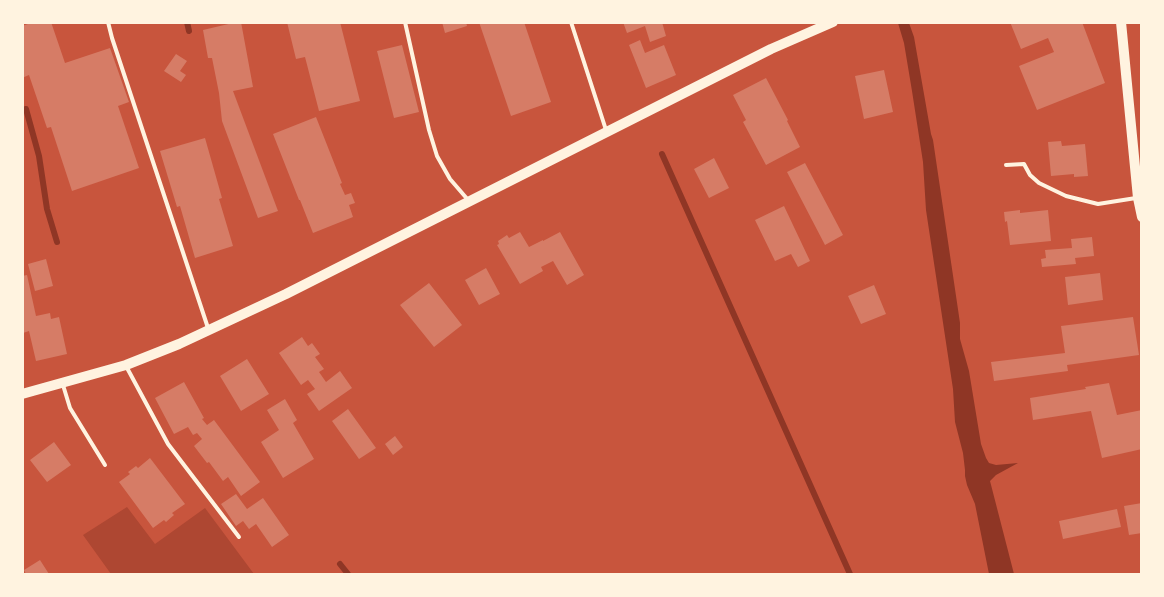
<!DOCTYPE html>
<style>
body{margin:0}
#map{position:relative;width:1164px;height:597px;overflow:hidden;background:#c8553d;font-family:"Nunito Sans",sans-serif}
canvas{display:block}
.frame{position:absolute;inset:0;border:24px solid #fff3e0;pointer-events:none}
</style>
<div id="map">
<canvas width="1164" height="597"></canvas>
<div class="frame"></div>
</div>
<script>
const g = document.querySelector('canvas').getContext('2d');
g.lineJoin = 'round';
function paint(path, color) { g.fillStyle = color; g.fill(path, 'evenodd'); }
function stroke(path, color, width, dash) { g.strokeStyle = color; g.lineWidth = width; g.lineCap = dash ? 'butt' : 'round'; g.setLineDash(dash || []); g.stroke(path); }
paint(new Path2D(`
 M127,507L155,544L205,508L254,574H111L83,535Z`), '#ae4732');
paint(new Path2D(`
 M898,23H909L914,37L931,134L933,140L960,323V339L969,371L981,444L986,458L989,463L996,465L1018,463L996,475L990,481L1014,574H989L975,504L967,485L965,476V470L963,453L955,422L953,389L926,210L923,162L912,91L904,43Z`), '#8f3625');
stroke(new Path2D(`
 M187,22L189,31
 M26,109L39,156L47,209L57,242
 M662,154L850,574
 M340,564L348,574`), '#8f3625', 6);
paint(new Path2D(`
 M34,22H51L65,63L110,48L129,102L118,106L139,168L72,191L51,127L47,128L29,75L22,78V26Z
 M237,22H241L253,87L233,91L278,211L258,218L222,121L219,93L212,58H208L203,30Z
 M287,22H340L360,101L319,111L305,57L296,59Z
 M442,22H466L467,26L445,33Z
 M479,22H524L551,102L511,116Z
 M623,22H662L666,36L650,42L645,26L627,33Z
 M1010,22H1082L1105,83L1037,110L1019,66L1054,52L1048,38L1021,49Z
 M640,40L645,53L664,45L676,75L646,88L629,45Z
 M402,45L419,112L394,118L377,51Z
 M176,54L187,61L180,71L186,75L181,82L164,71Z
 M884,70L893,112L864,119L855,76Z
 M766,78L788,120L787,121L800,147L766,165L743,122L746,120L733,95Z
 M316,117L342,183L340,184L345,195L351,193L355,203L349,205L353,217L313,233L300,200H299L273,134Z
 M205,138L222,198L219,199L233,246L195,258L180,206L177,207L160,151Z
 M1061,141L1062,146L1085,144L1088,176L1074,177V174L1051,176L1048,142Z
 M714,158L729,188L709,198L694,169Z
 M805,163L843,235L825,245L787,172Z
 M784,206L810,261L798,267L791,254L775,261L755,220Z
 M1020,210V213L1048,210L1051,241L1010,245L1007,221L1005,222L1004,212Z
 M520,232L529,247L543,240V241L560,232L584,275L567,285L553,261L541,267L543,271L520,284L497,245L499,244L498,241L507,235L509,238Z
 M1092,237L1094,256L1075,258L1076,264L1042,267L1041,259L1046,258L1045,250L1072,248L1071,239Z
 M46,259L53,286L35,291L28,264Z
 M486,268L500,294L479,305L465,280Z
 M1100,273L1103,300L1068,305L1065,277Z
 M27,275L36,316L50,313L51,319L59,317L67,354L36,361L29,331L23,333L22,332V276Z
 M429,283L462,325L434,347L400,305Z
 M874,285L886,314L861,324L848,296Z
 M1133,317L1139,355L1067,365L1068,371L994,381L991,362L1065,353L1061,326Z
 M302,337L308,346L312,343L320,354L315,357L324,369L319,372L326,382L340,371L352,388L319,411L307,394L315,389L308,380L301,385L279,353Z
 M247,359L269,394L241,411L220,376Z
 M184,382L204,418L202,419L207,425L214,420L260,482L241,496L228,477L223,481L209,462L207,463L194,446L202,439L197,433L193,435L188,427L174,434L155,398Z
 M1109,383L1117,415L1142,410V449L1102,458L1091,411L1033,420L1030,398L1086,389L1085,387Z
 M285,399L297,420L293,423L314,459L283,478L261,442L279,430L267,410Z
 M348,409L376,448L359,459L332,421Z
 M395,436L403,447L393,455L385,444Z
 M54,442L71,465L47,482L30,460Z
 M150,458L185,504L172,513L174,515L166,522L164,520L153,528L119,482L130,474L128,472L136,466L138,468Z
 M236,494L247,509L263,498L289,535L272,547L256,524L249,529L243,521L236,526L221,504Z
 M1142,503V533L1129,535L1124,506Z
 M1117,509L1121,527L1063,539L1059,521Z
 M40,560L49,574H26L24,570Z`), '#d67c66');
stroke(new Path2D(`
 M108,22L112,38L208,328
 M405,22L429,130L437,156L450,179L469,201
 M571,22L606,130
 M1006,165L1024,164L1030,175L1039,183L1066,196L1098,204L1136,198
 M126,366L168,444L239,537
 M63,385L70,408L105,465`), '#fff3e0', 4);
stroke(new Path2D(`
 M1121,22L1138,198L1142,217
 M22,394L126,365L179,344L286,294L771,49L833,22`), '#fff3e0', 10);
</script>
